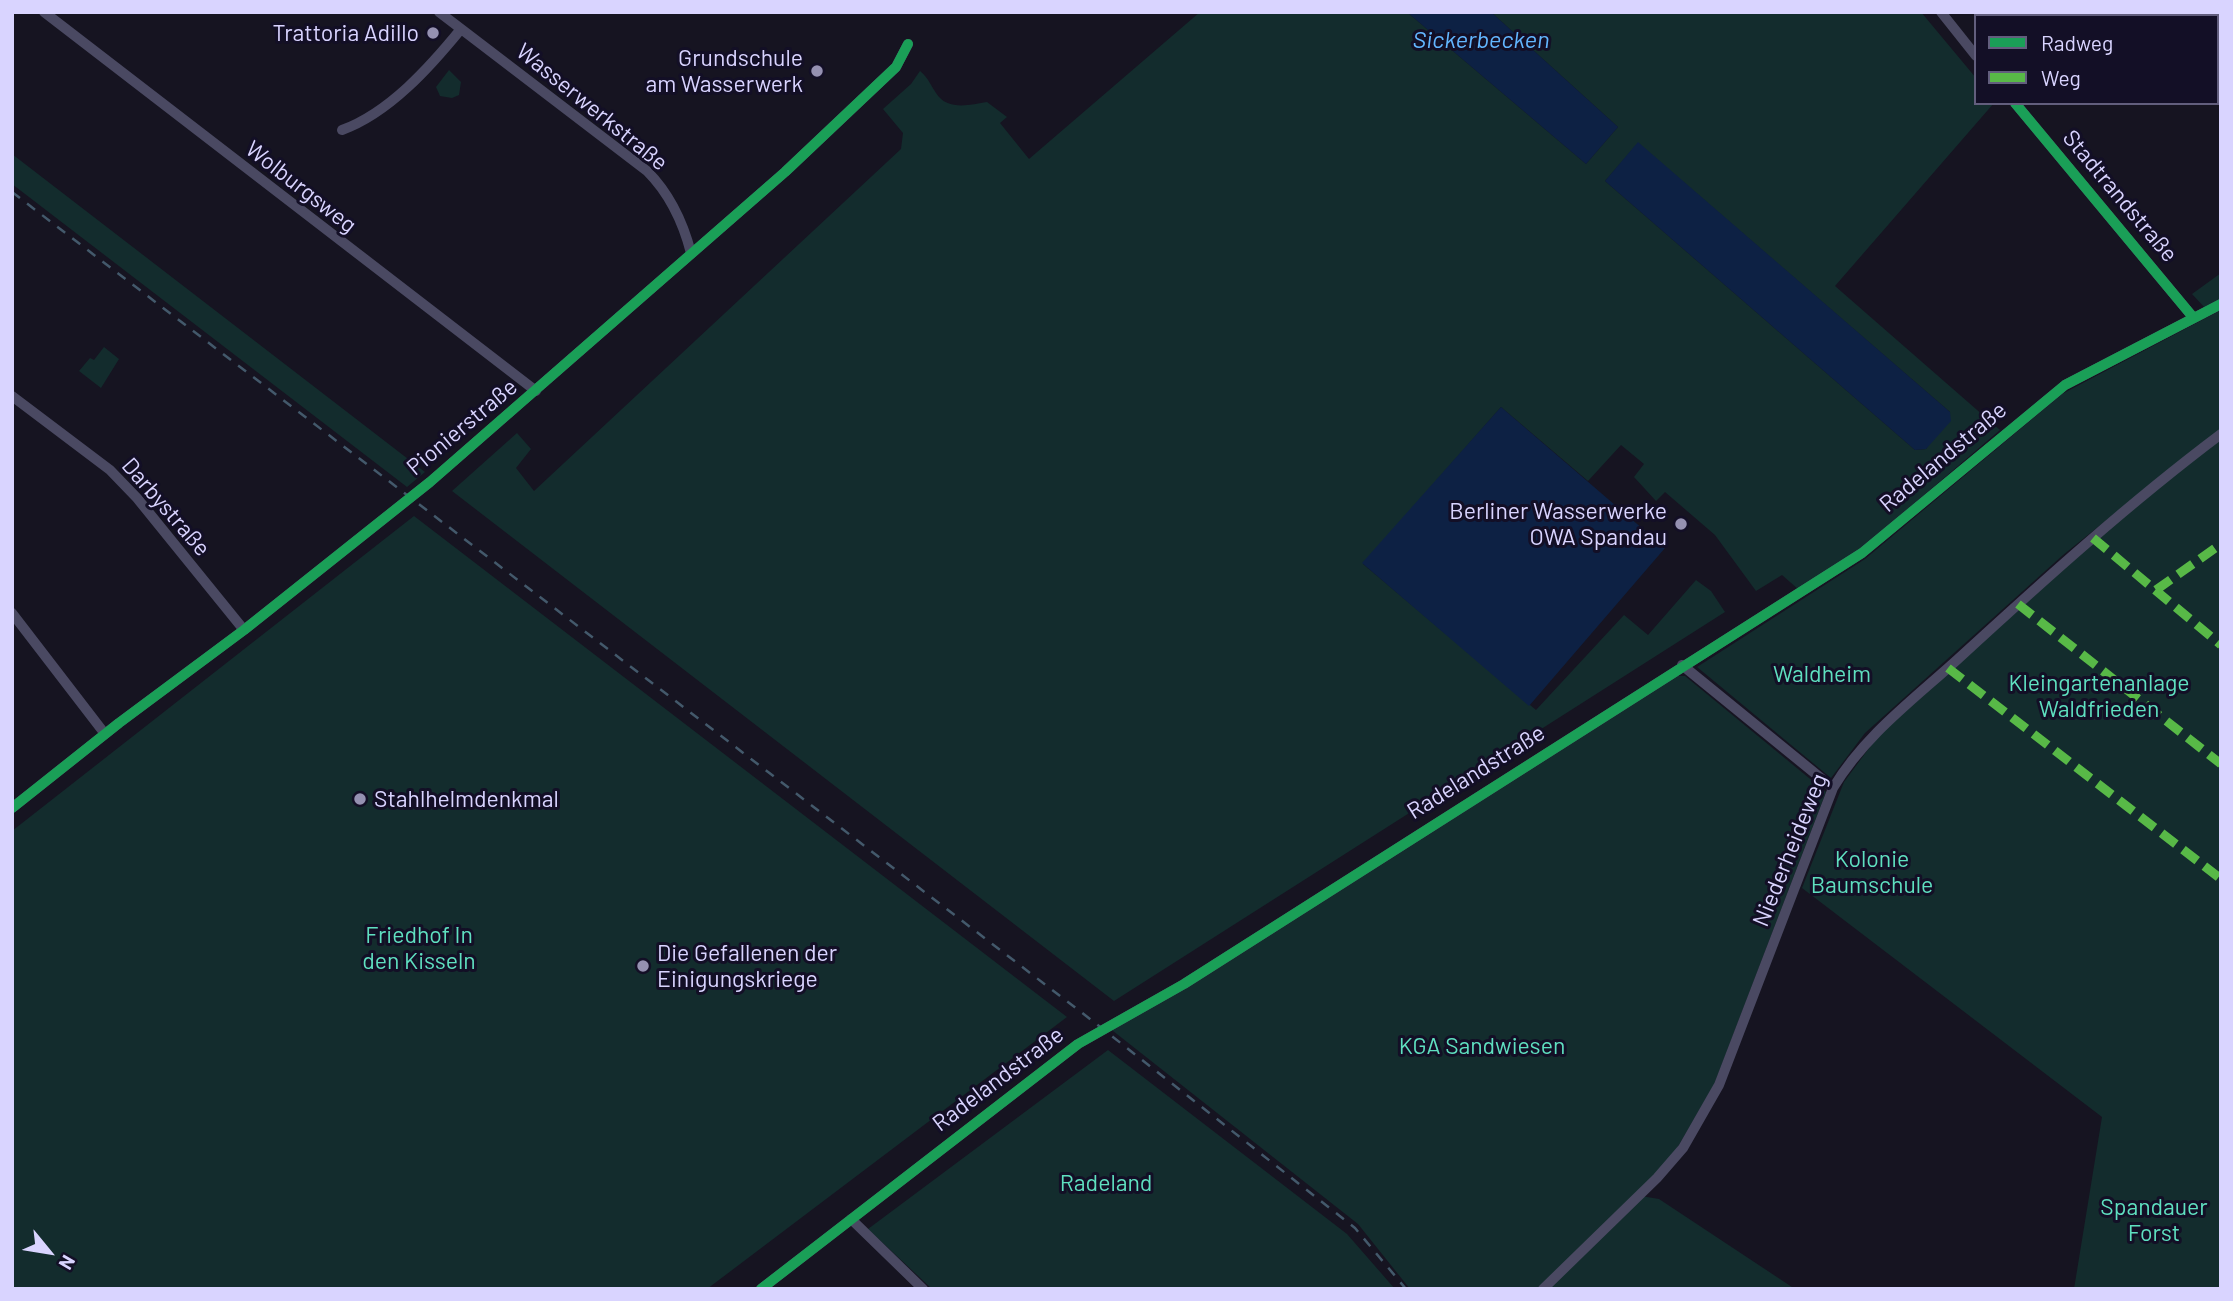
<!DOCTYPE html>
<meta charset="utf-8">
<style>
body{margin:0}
#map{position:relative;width:2233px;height:1301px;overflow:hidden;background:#161421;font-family:Barlow,sans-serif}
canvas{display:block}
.frame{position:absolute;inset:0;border:14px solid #d9d4ff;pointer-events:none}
.legend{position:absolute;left:1974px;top:14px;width:245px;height:91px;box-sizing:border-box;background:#130f26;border:2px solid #625e7d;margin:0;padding:9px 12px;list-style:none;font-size:21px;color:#d9d4ff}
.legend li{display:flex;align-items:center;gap:14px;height:35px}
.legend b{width:35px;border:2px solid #625e7d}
.north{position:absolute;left:14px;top:1217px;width:70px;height:70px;-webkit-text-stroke:5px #130f26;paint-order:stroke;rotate:120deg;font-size:19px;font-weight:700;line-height:28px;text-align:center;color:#d9d4ff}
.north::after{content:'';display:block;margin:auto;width:24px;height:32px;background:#d9d4ff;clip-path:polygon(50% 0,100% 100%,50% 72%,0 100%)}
</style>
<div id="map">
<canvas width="2233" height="1301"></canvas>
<div class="frame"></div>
<ul class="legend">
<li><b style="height:9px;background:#1a9f57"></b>Radweg</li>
<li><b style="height:9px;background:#58b947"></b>Weg</li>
</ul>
<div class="north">N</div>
</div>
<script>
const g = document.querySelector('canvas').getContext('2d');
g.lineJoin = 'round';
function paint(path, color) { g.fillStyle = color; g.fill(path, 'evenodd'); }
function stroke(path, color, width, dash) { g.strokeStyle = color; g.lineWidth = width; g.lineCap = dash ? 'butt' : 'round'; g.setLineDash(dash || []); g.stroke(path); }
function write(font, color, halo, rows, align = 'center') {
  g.font = font + ' Barlow,sans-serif'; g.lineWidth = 6; g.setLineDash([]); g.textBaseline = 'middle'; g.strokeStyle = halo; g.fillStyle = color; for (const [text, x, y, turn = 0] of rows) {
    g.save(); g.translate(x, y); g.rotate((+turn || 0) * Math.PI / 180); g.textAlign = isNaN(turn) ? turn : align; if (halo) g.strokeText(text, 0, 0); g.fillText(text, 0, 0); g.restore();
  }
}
paint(new Path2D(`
 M1200,12H1407L1586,164L1618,127L1491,12H1921L1976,78V103H1994L1835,286L2000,430L1860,550L1798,589L1782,575L1756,591L1715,535L1665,492L1656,501L1634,477L1644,464L1621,445L1588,481L1501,407L1363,564L1536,710L1624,615L1648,635L1696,580L1711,591L1725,612L1114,1001L452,491L517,433L531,449L516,468L534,491L901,149L903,133L883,109L911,84L920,71C929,79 930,84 936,93C947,111 970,105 987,102L1007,117L1000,123L1029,159ZM1638,143L1950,412L1926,449L1915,450L1605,181Z
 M449,70L461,82L459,95L452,98L440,96L436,87Z
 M12,154L425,472L407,487L12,184Z
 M2221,273V304L2206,309L2192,294Z
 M2221,310V1289H2074L2102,1117L1802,888L1844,782L1878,736L2215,433L2063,555L1865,733L1831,778L1697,667L1865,559L2062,394Z
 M104,347L119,359L101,388L79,371L90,358L94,360Z
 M414,516L1067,1017L707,1289H12V831Z
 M1677,676H1685L1826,792L1714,1085L1676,1150L1641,1196L1659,1199L1795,1289H1410L1358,1224L1108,1027L1582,729Z
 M1108,1050L1347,1234L1395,1289H932L868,1229Z`), '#132c2d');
paint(new Path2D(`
 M1407,12H1491L1618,127L1586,164Z
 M1638,142L1950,412L1951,421L1926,449L1915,450L1605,181Z
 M1501,407L1665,548L1529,706L1362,563Z`), '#0d2144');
stroke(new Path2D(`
 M44,12L536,391
 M439,12L647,171C670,194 683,222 691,253
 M1941,12L1976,56
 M2015,103L2192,316
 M342,130C389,113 430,67 461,29
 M12,396L110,470L137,498L244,630
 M12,613L105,734
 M1682,665L1833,788
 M12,808L119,723L244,630L430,482L785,172L896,67L908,44
 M851,1219L923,1289
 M761,1289L1078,1044L1184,984L1862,553L2065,385L2221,304
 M1543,1289L1657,1178L1683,1148L1719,1085L1833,788C1865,735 1913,700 1958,659C2043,581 2128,504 2221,434`), '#4a4962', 10);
stroke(new Path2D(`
 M12,192L1094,1022L1355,1228L1406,1289`), '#43596b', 2.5, [10, 9]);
stroke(new Path2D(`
 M2093,538L2221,645
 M2156,590L2221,544
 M2018,604L2221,764
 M1948,668L2221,879`), '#58b947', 9, [18, 9]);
stroke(new Path2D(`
 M2015,103L2192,316
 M12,808L119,723L244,630L430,482L785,172L896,67L908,44
 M761,1289L1078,1044L1184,984L1862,553L2065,385L2221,304`), '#1a9f57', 10);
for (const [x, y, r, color] of [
 [433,33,7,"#9591b1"],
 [817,71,7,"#9591b1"],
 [1681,524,7,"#9591b1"],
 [360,799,7,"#9591b1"],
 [643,966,7,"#9591b1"]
]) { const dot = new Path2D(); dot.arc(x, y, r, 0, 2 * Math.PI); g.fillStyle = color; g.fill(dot); stroke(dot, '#130f26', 2.5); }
write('23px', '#d9d4ff', '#130f26', [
 ["Trattoria Adillo",419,33],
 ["Grundschule",803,58],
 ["am Wasserwerk",803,84],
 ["Berliner Wasserwerke",1667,511],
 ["OWA Spandau",1667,537],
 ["Stahlhelmdenkmal",374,799,"left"],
 ["Die Gefallenen der",657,953,"left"],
 ["Einigungskriege",657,979,"left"]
], 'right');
write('23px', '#d9d4ff', '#130f26', [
 ["Wasserwerkstraße",592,107,39],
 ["Wolburgsweg",301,187,38],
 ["Stadtrandstraße",2120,196,50],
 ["Pionierstraße",462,427,-40],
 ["Radelandstraße",1943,457,-40],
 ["Darbystraße",166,507,49],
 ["Radelandstraße",1476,772,-32],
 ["Niederheideweg",1790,850,-68],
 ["Radelandstraße",998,1079,-37]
]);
write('23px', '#5fe0c0', '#130f26', [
 ["Waldheim",1822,674],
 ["Kleingartenanlage",2099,683],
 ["Waldfrieden",2099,709],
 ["Kolonie",1872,859],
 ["Baumschule",1872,885],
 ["Friedhof In",419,935],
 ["den Kisseln",419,961],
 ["KGA Sandwiesen",1482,1046],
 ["Radeland",1106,1183],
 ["Spandauer",2154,1207],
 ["Forst",2154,1233]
]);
write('italic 24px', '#62b6ff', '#130f26', [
 ["Sickerbecken",1481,40]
]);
</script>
